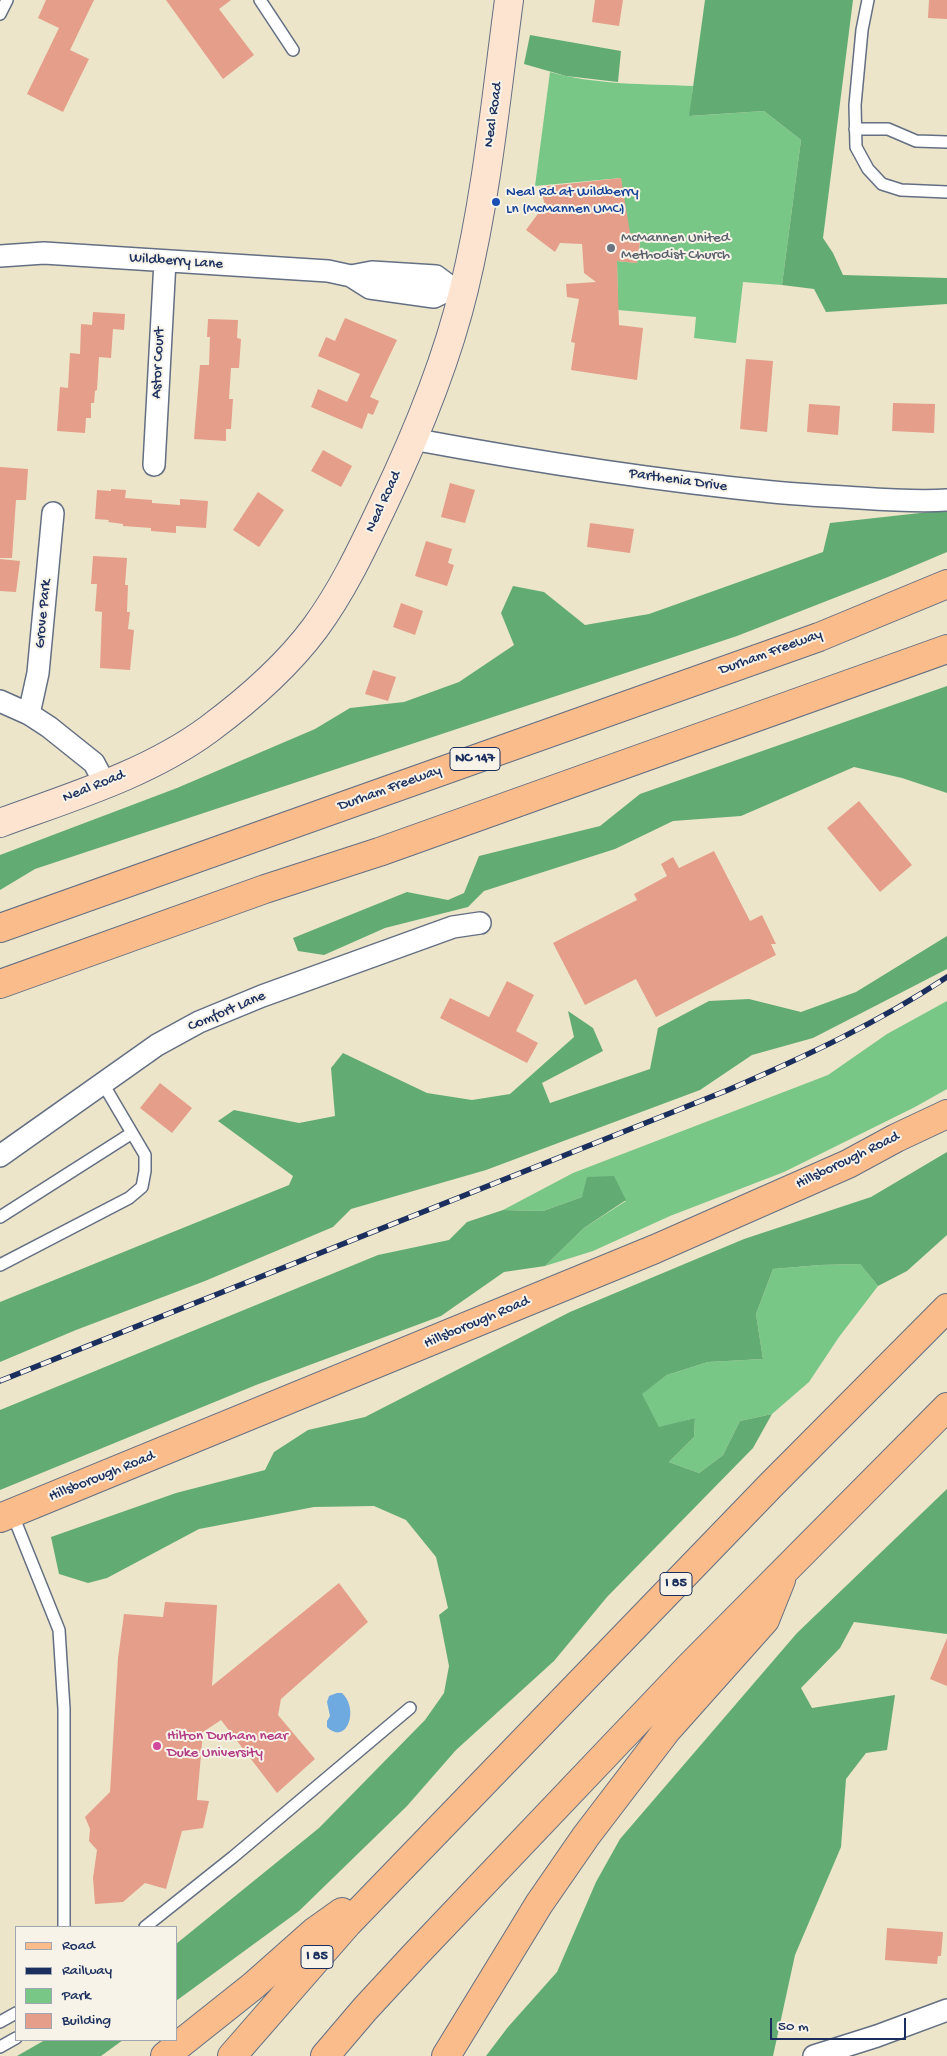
<!DOCTYPE html>
<style>
body{margin:0}
#map{position:relative;width:947px;height:2056px;overflow:hidden;background:#ece5c9;font-family:"Gochi Hand",sans-serif}
canvas{display:block}
.legend{position:absolute;left:15px;top:1926px;width:162px;height:115px;box-sizing:border-box;background:#f7f3e8;border:1px solid #9fa5b1;margin:0;padding:6px 9px;list-style:none;font-size:15px;color:#1b2f5e}
.legend li{display:flex;align-items:center;gap:10px;height:25px}
.legend b{width:25px;border:1px solid #9fa5b1}
.scale{position:absolute;left:770px;top:2018px;width:136px;height:22px;box-sizing:border-box;border:2px solid #1b2f5e;border-top:0;padding-left:6px;font-size:15px;line-height:18px;white-space:nowrap;color:#1b2f5e;-webkit-text-stroke:4px #f7f3e8;paint-order:stroke}
</style>
<div id="map">
<canvas width="947" height="2056"></canvas>
<ul class="legend">
<li><b style="height:6px;background:#f9bc8a"></b>Road</li>
<li><b style="height:6px;background:#1b2f5e"></b>Railway</li>
<li><b style="height:14px;background:#78c787"></b>Park</li>
<li><b style="height:14px;background:#e59e8a"></b>Building</li>
</ul>
<div class="scale">50 m</div>
</div>
<script>
const g = document.querySelector('canvas').getContext('2d');
g.lineJoin = 'round';
function paint(path, color) { g.fillStyle = color; g.fill(path, 'evenodd'); }
function stroke(path, color, width, dash) { g.strokeStyle = color; g.lineWidth = width; g.lineCap = dash ? 'butt' : 'round'; g.setLineDash(dash || []); g.stroke(path); }
function write(font, color, halo, rows, align = 'center') {
  g.font = font + ' "Gochi Hand",sans-serif'; g.lineWidth = 4; g.setLineDash([]); g.textBaseline = 'middle'; g.strokeStyle = halo; g.fillStyle = color; for (const [text, x, y, turn = 0] of rows) {
    g.save(); g.translate(x, y); g.rotate((+turn || 0) * Math.PI / 180); g.textAlign = isNaN(turn) ? turn : align; if (halo) g.strokeText(text, 0, 0); g.fillText(text, 0, 0); g.restore();
  }
}
paint(new Path2D(`
 M550,72C596,85 646,84 693,86L690,116L764,111L801,140L782,285L743,282L736,343L694,338L696,317L618,310L617,261L637,263L641,236L626,233L621,178L535,186Z
 M947,1001V1089L915,1107L784,1172L670,1216L593,1251L545,1266L584,1228L626,1201L582,1197L543,1211L503,1210L573,1173L828,1075L887,1034Z
 M860,1264L878,1286L839,1337L809,1382L772,1414L740,1421L723,1455L699,1473L669,1462L694,1437L695,1418L659,1428L641,1394L667,1375L708,1362L763,1359L756,1314L773,1269L820,1265Z`), '#78c787');
paint(new Path2D(`
 M705,0H853L823,238L833,253L843,275L947,278V304L826,312L814,289L782,285L801,140L764,111L689,116Z
 M530,35L621,51L618,82L566,76L524,64Z
 M947,510V552L888,577L737,636L35,869L0,890V855L177,788L315,729L350,708L404,702L459,682L514,645L501,613L513,586L544,592L585,625L649,614L823,552L830,523Z
 M947,686V793L902,778L854,767L741,816L673,821L615,849L484,891L468,907L385,928L324,955L298,951L293,938L407,892L448,900L464,893L479,856L600,826L640,794Z
 M947,936V969L813,1038L752,1055L700,1090L486,1170L351,1209L333,1227L205,1281L76,1330L0,1362V1302L289,1185L293,1176L218,1121L234,1110L299,1123L335,1116L331,1068L343,1053L427,1093L472,1100L510,1094L574,1037L568,1011L593,1028L603,1051L542,1083L550,1103L650,1069L658,1028L709,1001L749,999L801,1012L856,992Z
 M947,1152V1235L907,1271L878,1286L860,1264L820,1265L773,1269L756,1314L763,1359L708,1362L667,1375L642,1394L659,1427L695,1418L694,1437L669,1462L699,1473L723,1455L740,1421L772,1414L753,1448L607,1597L554,1661L456,1750L407,1806L299,1911L176,2001V1944L319,1828L425,1720L444,1693L449,1666L439,1615L448,1608L436,1557L406,1520L374,1506L314,1507L199,1529L107,1578L88,1583L59,1574L51,1537L176,1493L265,1470L274,1452L308,1430L365,1417L570,1312L744,1239L871,1197Z
 M614,1176L626,1200L584,1228L545,1266L504,1272L441,1316L256,1385L0,1490V1410L378,1255L449,1240L467,1222L503,1210L543,1211L582,1197L587,1177Z
 M947,1489V1634L854,1622L840,1648L801,1688L812,1708L895,1695L887,1750L866,1753L846,1779L841,1847L795,1955L773,2056H486L508,2027L557,1972L596,1882L620,1839L797,1633Z
 M45,2040H123L101,2056H17Z`), '#62ac74');
paint(new Path2D(`
 M337,1693H342C360,1710 346,1746 327,1727V1721L330,1716L327,1702L329,1696Z`), '#6eaadf');
paint(new Path2D(`
 M46,0H94L70,50L89,59L63,112L27,94L59,28L38,18Z
 M166,0H231L219,9L254,55L223,79Z
 M595,0H623L619,26L592,22Z
 M929,0H947V19L928,18Z
 M621,178L630,233L641,235L637,263L617,261L619,325L643,328L637,380L571,370L575,343L571,342L579,299L567,297L566,284L596,282L584,273L582,244L560,243L555,252L526,230L545,204L539,187Z
 M93,312L125,314L124,330L113,329L111,358L99,357L97,390L95,391L94,403H91V418H86L85,433L57,431L60,387L68,388L70,353L80,354L81,324L92,325Z
 M345,318L397,340L370,397L379,401L373,415L368,413L362,429L311,407L318,389L347,402L360,374L318,356L326,337L335,341Z
 M208,319L238,320L237,338L241,339L239,368H231L229,399H233L231,429H226V441L194,439L200,365H209L210,337H207Z
 M746,359L773,361L767,432L740,429Z
 M893,403L935,404L934,433L892,431Z
 M809,404L840,406L838,435L807,432Z
 M323,450L352,466L341,487L311,471Z
 M0,467L28,469L26,500H16L12,558H0Z
 M450,483L475,490L465,523L441,517Z
 M111,489L126,490L125,498L152,500V503L180,505V499L208,501L206,528L176,526V533L151,531V528L123,526V524L108,522L109,520L95,519L97,490L111,491Z
 M258,492L284,510L259,547L233,530Z
 M590,523L634,529L630,553L587,547Z
 M426,541L452,549L448,563L454,565L447,586L415,576Z
 M93,556L127,558L125,585H128L127,612H130L128,629L134,630L130,670L100,668L102,612L95,611L97,584H91Z
 M0,559L20,561L16,592L0,591Z
 M401,603L423,611L415,635L393,627Z
 M373,670L396,677L388,701L365,694Z
 M859,801L912,865L880,892L827,828Z
 M714,851L750,921L762,915L776,944H771L776,955L656,1017L636,979L585,1005L553,943L637,900L634,894L667,876L661,864L673,857L679,868Z
 M507,981L534,995L516,1031L538,1043L527,1063L440,1018L450,998L489,1017Z
 M160,1083L192,1108L172,1133L140,1108Z
 M339,1583L368,1622L281,1699L278,1715L315,1759L277,1793L221,1720L203,1732L197,1800L209,1801L203,1828L182,1831L166,1889L145,1883L123,1902L95,1904L93,1878L97,1850L89,1841L90,1829L85,1817L110,1792L118,1658L124,1614L163,1617L165,1602L217,1605L212,1686Z
 M947,1638V1686L930,1679Z
 M887,1928L943,1932L941,1956H938L937,1964L885,1960Z`), '#e59e8a');
const lane = new Path2D(`
 M260,0L293,50
 M868,0L862,30L855,105L856,147L868,169L882,184L901,190L947,192
 M0,14L7,0
 M855,129H888L916,141L947,142
 M0,1217L132,1133
 M0,1265L129,1198L142,1187L145,1171V1155L102,1082
 M12,1513L59,1630L64,1709V1927
 M145,1927L233,1857L410,1708
 M0,2022L16,2013
 M0,2047L16,2038`);
const street = new Path2D(`
 M0,256L44,253L328,271L351,276L370,288L434,297L452,288
 M351,276L372,272L436,276L452,288L463,289
 M412,439C531,461 651,480 773,492C802,495 831,496 860,498C889,500 918,502 947,500
 M154,465L165,261
 M0,701L29,714L49,727L94,763L105,784
 M29,714L38,673L53,513
 M0,1156L157,1045L199,1022L262,996L453,927L480,923
 M814,2056L877,2036L947,2010`);
const secondary = new Path2D(`
 M0,823C71,797 148,774 209,729C248,700 286,667 315,628C343,590 363,547 383,505C416,436 446,364 464,289C487,194 496,97 509,0`);
const primary = new Path2D(`
 M0,1518L655,1249L848,1164L896,1138L947,1114`);
const highway = new Path2D(`
 M0,928L819,637L947,584
 M0,984L265,889L379,852L947,649
 M165,2056L253,1986L314,1932L342,1912
 M232,2056L348,1923L772,1484L947,1308
 M325,2056L365,2009L415,1955L690,1666L947,1407
 M446,2056L539,1904L586,1836L667,1730L765,1620L781,1580`);
stroke(lane, '#646f83', 14);
stroke(street, '#646f83', 24);
stroke(secondary, '#646f83', 30);
stroke(primary, '#646f83', 30);
stroke(highway, '#646f83', 30);
stroke(lane, '#fff', 11);
stroke(street, '#fff', 21);
stroke(secondary, '#fde4d0', 28);
stroke(primary, '#f9bc8a', 28);
stroke(highway, '#f9bc8a', 28);
const rail = new Path2D(`
 M0,1381L728,1090C804,1057 878,1023 947,977`);
stroke(rail, '#1b2f5e', 5.5);
stroke(rail, '#f7f3e8', 4, [11]);
for (const [x, y, r, color] of [
 [496,202,5,"#1a4fb4"],
 [611,248,5,"#6b7280"],
 [157,1746,5,"#d1479c"]
]) { const dot = new Path2D(); dot.arc(x, y, r, 0, 2 * Math.PI); g.fillStyle = color; g.fill(dot); stroke(dot, '#f7f3e8', 2); }
for (const [x, y, w] of [
 [475,759,50],
 [676,1584,32],
 [317,1957,32]
]) { const box = new Path2D(); box.roundRect(x - w / 2, y - 11.5, w, 23, 4); g.fillStyle = '#f7f3e8'; g.fill(box); stroke(box, '#1b2f5e', 1); }
write('bold 14px', '#1b2f5e', null, [
 ["NC 147",475,759],
 ["I 85",676,1584],
 ["I 85",317,1957]
]);
write('15px', '#1b2f5e', '#f7f3e8', [
 ["Neal Road",494,115,-82],
 ["Wildberry Lane",176,262,4],
 ["Astor Court",159,363,-87],
 ["Parthenia Drive",678,481,8],
 ["Neal Road",384,502,-65],
 ["Grove Park",44,614,-85],
 ["Durham Freeway",771,653,-20],
 ["Neal Road",94,787,-22],
 ["Durham Freeway",390,789,-20],
 ["Comfort Lane",227,1012,-23],
 ["Hillsborough Road",848,1161,-26],
 ["Hillsborough Road",477,1323,-23],
 ["Hillsborough Road",102,1477,-22]
]);
write('15px', '#164399', '#f7f3e8', [
 ["Neal Rd at Wildberry",506,193],
 ["Ln (McMannen UMC)",506,210]
], 'left');
write('15px', '#5b616d', '#f7f3e8', [
 ["McMannen United",621,239],
 ["Methodist Church",621,256]
], 'left');
write('15px', '#b23c85', '#f7f3e8', [
 ["Hilton Durham near",167,1737],
 ["Duke University",167,1754]
], 'left');
</script>
